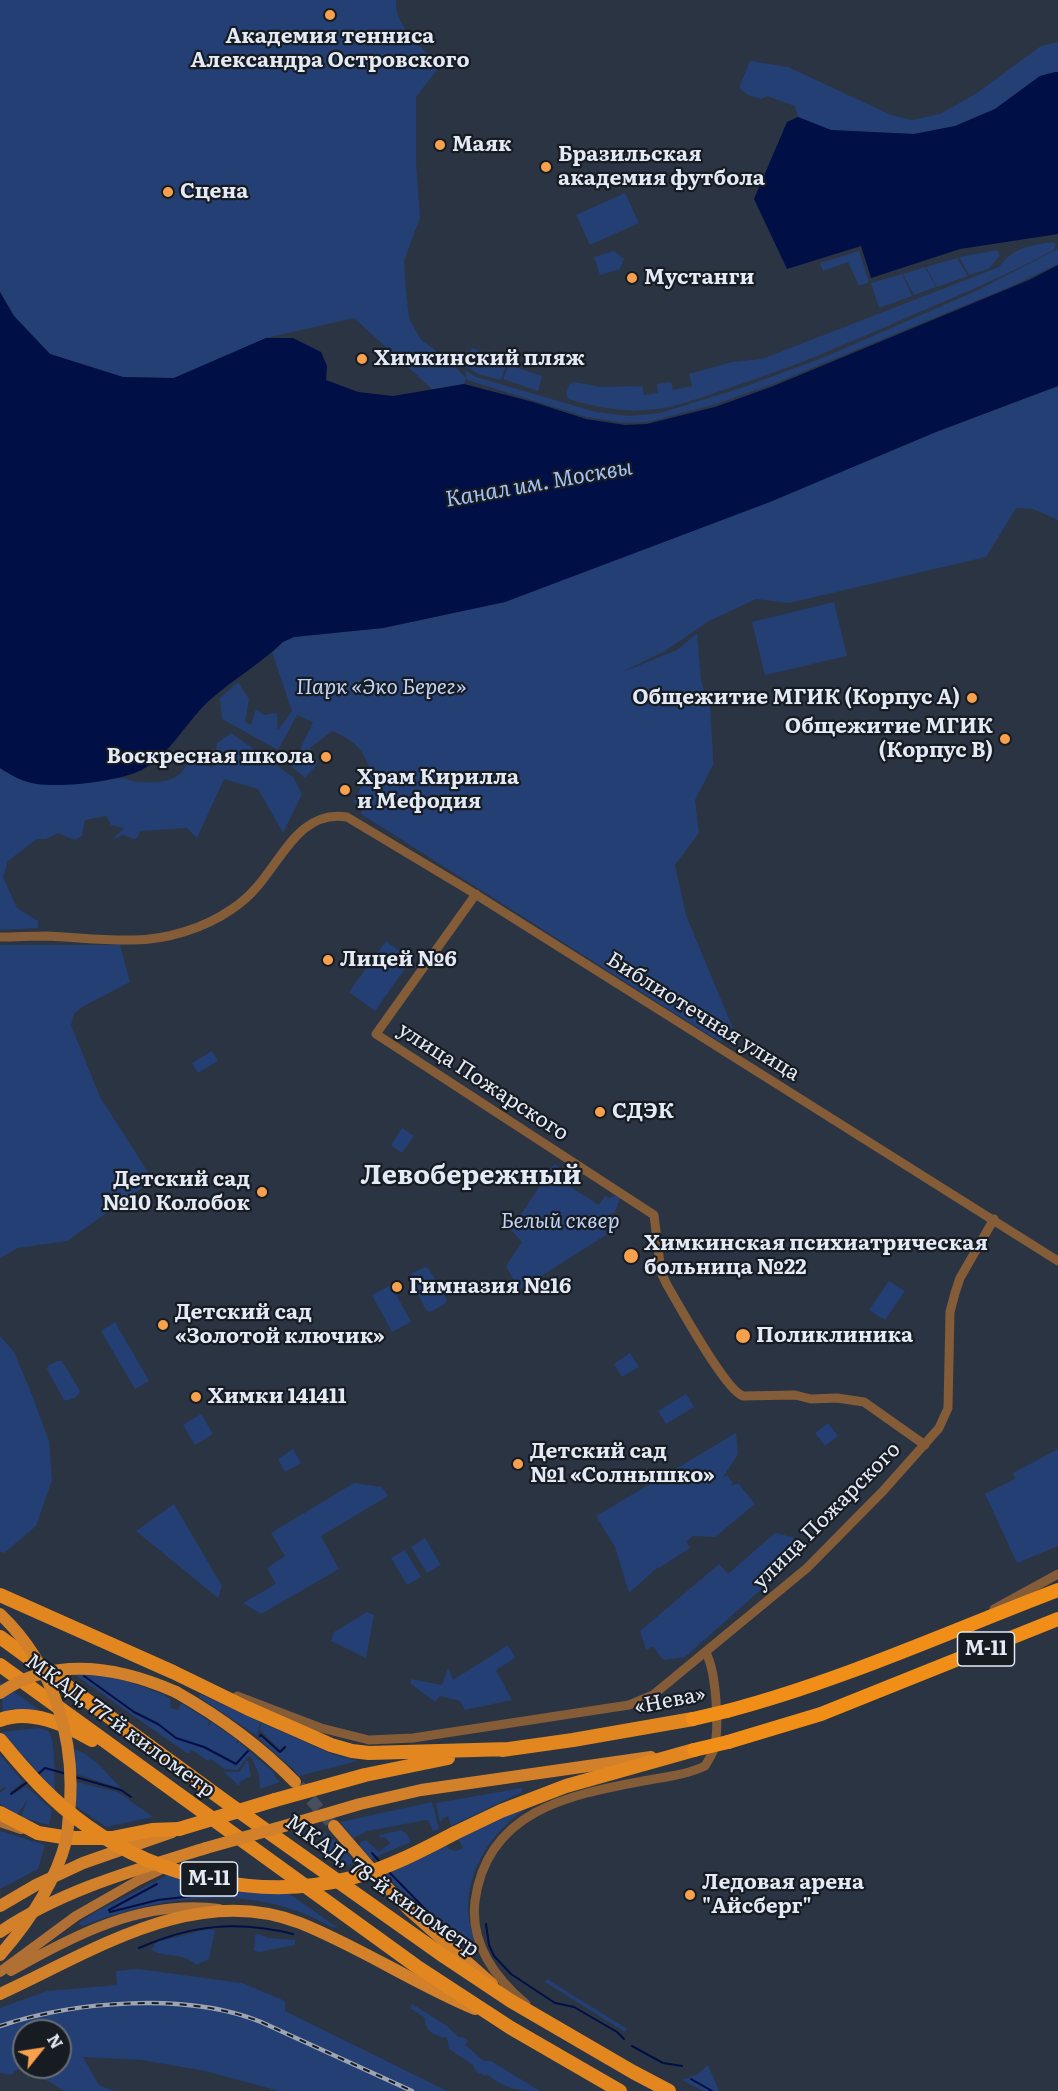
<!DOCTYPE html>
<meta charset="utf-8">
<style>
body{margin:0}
#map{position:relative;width:1058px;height:2091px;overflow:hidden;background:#2b3443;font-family:Literata,serif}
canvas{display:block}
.north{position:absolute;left:12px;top:2019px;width:60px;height:60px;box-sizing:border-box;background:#171b22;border:2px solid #696e76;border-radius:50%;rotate:60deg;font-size:16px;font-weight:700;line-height:24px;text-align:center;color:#e4eaf5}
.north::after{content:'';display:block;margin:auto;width:21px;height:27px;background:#f8a04b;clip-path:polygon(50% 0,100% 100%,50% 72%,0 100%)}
</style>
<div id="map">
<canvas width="1058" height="2091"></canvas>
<div class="north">N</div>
</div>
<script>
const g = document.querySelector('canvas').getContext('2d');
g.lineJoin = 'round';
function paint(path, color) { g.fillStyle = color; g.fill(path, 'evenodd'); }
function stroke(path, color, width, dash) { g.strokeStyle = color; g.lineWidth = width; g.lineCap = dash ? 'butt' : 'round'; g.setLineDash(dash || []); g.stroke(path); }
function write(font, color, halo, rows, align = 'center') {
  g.font = font + ' Literata,serif'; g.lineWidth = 4.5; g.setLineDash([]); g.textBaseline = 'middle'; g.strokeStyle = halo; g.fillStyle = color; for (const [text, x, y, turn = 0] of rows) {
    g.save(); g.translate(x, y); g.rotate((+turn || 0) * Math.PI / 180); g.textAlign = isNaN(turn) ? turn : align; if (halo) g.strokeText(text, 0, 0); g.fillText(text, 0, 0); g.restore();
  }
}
paint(new Path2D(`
 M0,0H396C394,27 423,48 440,66L416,97V162L420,218L404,261L406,291L409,318L421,340L446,358L466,378L464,384L433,390L354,318L266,338L174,378L123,377L50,354L14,316L0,292Z
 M1058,42V72L1040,76L995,109L955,126L914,134L831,130L798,117L795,106L767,96L761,99L748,95L739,88L750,61L788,67L891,115L912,120L940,114L977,93L1041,46Z
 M625,193L639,223L590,245L576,215Z
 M1053,242L1056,244L1054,250C996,281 935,305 876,331C828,352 781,371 732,387C708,395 683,405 658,409C626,413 598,408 568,399L566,393L569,385L574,382L601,387L642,386L644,395L658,393L657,384L671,382L673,390L692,386L689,374L732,362L762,359L999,267C1015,246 1029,246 1053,242Z
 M1058,249V264L1012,286L773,384L713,405L648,422L625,423L586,417L467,380L465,370L476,377L596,412L629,416L660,413L744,387L827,356L976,291Z
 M997,250L1000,256L988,269L969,275L959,257Z
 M614,251L624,259L620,269L600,275L594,257Z
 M859,251L869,282L859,286L848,262L823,271L820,263Z
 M957,258L968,276L937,287L926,267Z
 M925,267L936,287L914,295L903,274Z
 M902,274L912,296L879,308L871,283Z
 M472,348L482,352L478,359L487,365L492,356L506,364L501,380L478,374L461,363Z
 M509,365L542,376L538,391L503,379Z
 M1058,386V520L1033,509L1016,508L986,557L789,603L756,599L709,621L665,651L620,673L677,650L697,633L701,681L710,707L713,756V765L695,800L699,833L675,865L686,915L734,1031L720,1042L361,814L362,805L353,802L370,770C362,747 354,741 332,731L310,748L318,763L305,778L292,767L313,722L297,715L278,750L222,719L220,698L238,682L249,699L245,722L251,725L256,709L264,715L277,713L278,730L292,711L272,652L283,642L294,637L383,628L505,602L936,432Z
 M834,602L847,656L765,675L752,622Z
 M231,733L293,777L302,794L283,833L258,789L224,779L197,838L187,828L140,831L138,837L134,839L123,835L112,840L124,828L111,825L106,816L85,820L82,836L74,840L58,833L46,839H37L8,861L3,877L17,908L38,921V928L0,930V768C29,787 54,787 88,782C98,781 110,778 120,778C126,778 132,781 138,782C159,783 180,783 188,761L213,767L217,743Z
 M386,941L411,960L375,1011L349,992Z
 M0,945H120L130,982L82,1007L74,1014L71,1025L100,1097L153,1180L67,1241L18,1248L0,1258Z
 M212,1051L218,1061L198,1073L192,1063Z
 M402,1128L414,1136L402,1153L391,1145Z
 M554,1164L574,1177L569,1186L599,1205L605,1196L609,1198L616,1196L620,1198L615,1212L603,1218L606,1235L519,1290L506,1266L522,1242L511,1230Z
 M425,1267L429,1269L447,1300L445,1304L430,1312L426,1310L410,1278L412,1273Z
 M889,1281L905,1291L885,1320L869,1310Z
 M391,1285L411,1322L392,1332L372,1295Z
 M115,1322L149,1381L135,1389L101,1331Z
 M0,1336L14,1352L32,1395L49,1441L52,1480L36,1526L4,1553L0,1552Z
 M630,1353L639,1367L622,1377L614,1364Z
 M58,1361H62L80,1391C77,1398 71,1401 64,1400L47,1369L49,1365Z
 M686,1394L694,1407L666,1424L658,1411Z
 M201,1414L213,1434L195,1445L183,1425Z
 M828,1423L838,1436L825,1446L815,1433Z
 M736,1433L738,1454L722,1479L727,1475L733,1483L731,1485L739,1484L755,1504L715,1537L693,1536L686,1542L690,1548L659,1568L658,1567L629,1593L615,1547L596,1516Z
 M293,1449L301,1463L285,1472L278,1459Z
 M1058,1449V1546L1017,1563L985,1494L1015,1479L1013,1473Z
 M354,1483L382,1487L388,1496L321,1536L339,1569L261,1614L243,1603L276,1584L267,1568L285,1556L271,1533Z
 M174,1504L222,1586L218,1598L136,1531Z
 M775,1533L792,1537L801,1546V1554L685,1657L663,1660L653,1646L646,1650L640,1631L719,1564L728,1574Z
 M425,1538L441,1565L427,1573L411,1547Z
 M405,1550L421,1577L407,1585L391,1558Z
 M367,1612L374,1615L366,1658L331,1641L334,1632Z
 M508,1645L515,1658L496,1670L512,1700L465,1710L460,1701L440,1696L435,1702L411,1684V1679L442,1685L448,1668L453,1680Z
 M75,1675C107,1673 135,1683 164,1695L170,1699L171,1708L178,1710L181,1703L209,1721L208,1727L211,1722L237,1740L236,1744L239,1742L273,1772L275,1777L280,1782L260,1789L259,1775L251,1756L247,1757L238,1770L224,1769L211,1759L208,1761L192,1750L188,1754Z
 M0,1682L38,1709L39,1710L12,1709L2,1712C4,1702 0,1693 0,1682Z
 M200,1694L260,1722L257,1736L199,1697Z
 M262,1723L332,1754L358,1761L299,1776L292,1768L259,1739L262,1737L279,1753L287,1748L285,1745L280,1750L259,1729Z
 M38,1728C41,1729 45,1729 48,1731C56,1737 54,1780 55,1791L1,1732Z
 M71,1748C93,1754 106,1773 122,1789L73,1773Z
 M0,1755L23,1782L10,1792L12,1795L26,1786L52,1810L49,1825L21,1817L28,1799L17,1815L0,1804V1793L6,1788L4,1787L0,1790Z
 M246,1761H248L251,1776L240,1782L239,1786L224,1772H240Z
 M73,1781L118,1792L153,1817L106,1827L74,1805Z
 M522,1788V1792L451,1826L448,1816L443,1818L440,1823L436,1803Z
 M432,1802L439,1829L433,1831L428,1820H426L368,1831L353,1838L340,1822Z
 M534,1804C496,1825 467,1866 468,1911C469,1927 476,1942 477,1957L439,1928L381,1871L446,1844L449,1849L456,1851L463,1848L457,1837Z
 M320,1830L335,1840L355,1863L342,1866L301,1837L304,1835L323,1849L329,1847Z
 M401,1830L406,1833L411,1842L371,1859L359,1846L361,1842L366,1840L379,1852L390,1843L385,1837L380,1838L379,1835Z
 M0,1831L45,1845L38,1869L0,1889Z
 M168,1875L207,1885L284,1890L338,1928C332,1928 324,1923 318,1920C304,1913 289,1908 274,1904C210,1889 142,1903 82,1926L79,1923L97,1911Z
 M208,1929L215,1930L209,1959L196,1965C184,1952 166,1958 151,1950L155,1944L160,1941Z
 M258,1934L269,1938L295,1940V1945L259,1952L254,1951L255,1935Z
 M138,1969L242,1983L285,2001V2011L447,2091H279L205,2071L142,2060L83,2057L99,2085L114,2091H65L39,2076L43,2069L42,2067H60V2031H24V2063L11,2075L0,2073V2008L47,1991L117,1985L116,1971Z
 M547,1979L627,2029L625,2032L545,1982Z
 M412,2004L447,2026L458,2037H463L468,2041L465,2045L484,2061H491L540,2091C519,2091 504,2089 487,2074L486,2076L475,2071L473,2065L449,2049L447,2038C436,2036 424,2032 425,2018L410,2008Z
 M708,2065L719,2091H703L682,2080L698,2074Z`), '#233f74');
paint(new Path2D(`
 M1055,72H1058V234L960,249L871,278L861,246L787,269L754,199L787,122L798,117L831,130L914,134L955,126L995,109L1040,76Z
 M1058,265V386L936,432L770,502L505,602L383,628L294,637L283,642C261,663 234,679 211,699C187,720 173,751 145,768C125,781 62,788 37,784C23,782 12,776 0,768V292L14,316L50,354L123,377L174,378L266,338H293L321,352L327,366L326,380L358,392L393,396L464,384L533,402L586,419L625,425L647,424L715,407L771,387L1029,280Z`), '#000f45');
stroke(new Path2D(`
 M84,1676L134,1712L158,1724L176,1738L204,1747L236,1764L248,1751
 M260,1736L261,1735L280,1752L285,1747
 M37,1775L45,1768L67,1774
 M75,1777L121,1790L131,1797
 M11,1794L30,1780
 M372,1853L380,1862
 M388,1871L431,1915L470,1947
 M157,1884L109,1910L110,1912L158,1900L219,1893L223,1891V1887
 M486,1924L489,1945L494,1956L511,1974L555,2003L574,2007L617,2032L624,2039
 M139,1948C191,1925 237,1920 293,1934
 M632,2046L663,2063L682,2066
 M691,2079L712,2091`), '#000f45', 2);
stroke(new Path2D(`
 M299,1786L334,1826`), '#474f5e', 12, [12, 6]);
stroke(new Path2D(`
 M476,894L376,1034L654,1215L661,1272L667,1285C679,1305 725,1390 743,1396L795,1395L811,1399L837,1398L864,1402L925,1445
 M0,937C15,937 31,936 46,936C75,937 104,941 133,940C166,940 205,928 232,909C241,903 249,896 256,888C282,859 301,809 347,817L467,889L1058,1261
 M994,1609L1058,1574
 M237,1696L321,1728L369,1740L413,1738L629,1705L653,1695L807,1568L883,1491L939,1428L948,1408L950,1312L955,1293L960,1278L994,1219
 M526,2004C495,1978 470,1943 475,1901C487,1811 568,1795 643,1781C664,1777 686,1775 705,1766C709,1759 714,1752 715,1745C719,1723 716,1671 706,1653`), '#845c37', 9);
stroke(new Path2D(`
 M0,1822L21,1829
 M11,1971C74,1935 143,1899 219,1909
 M0,1972L76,1916L139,1880L170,1865`), '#b07033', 10);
stroke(new Path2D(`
 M176,1692C220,1717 259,1745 295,1782
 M302,1821L360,1804L421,1790L651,1757
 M334,1826L385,1885L409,1910L492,1984
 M0,1906L36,1885L83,1863L172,1832
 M0,1932C62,1890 135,1870 206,1848
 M0,1994C92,1952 196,1882 300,1923C360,1947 415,1984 475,2009`), '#d28029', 12);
stroke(new Path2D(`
 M0,1595L173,1672L247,1708L331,1745L352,1751L369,1753L509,1749
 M0,1637L226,1802L445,1957L511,2001L633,2072L669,2091
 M0,1665L416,1966L511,2028L620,2091
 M0,1720C30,1708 66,1725 92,1740
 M502,1750L573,1740L693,1719
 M275,1800L365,1775L448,1758
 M0,1813L38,1833L69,1838H112L152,1830L179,1829
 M455,1833L501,1811L566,1786L694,1750`), '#e28720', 14);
stroke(new Path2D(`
 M727,1711C841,1681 948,1632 1058,1590
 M728,1742L821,1714L1058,1619`), '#f18e18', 14);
const rail = new Path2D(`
 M0,2026C75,2001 187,1992 261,2022L412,2091`);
stroke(rail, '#9ea5b2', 4.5);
stroke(rail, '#171b22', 2, [7]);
stroke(new Path2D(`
 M0,1614C54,1665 77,1742 69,1814C68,1823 68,1833 66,1841C55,1883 28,1923 0,1955
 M0,1693C55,1655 119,1667 176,1692
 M206,1848L302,1821`), '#d28029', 12);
stroke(new Path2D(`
 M0,1740C26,1772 53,1802 87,1826C161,1879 262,1901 351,1878C388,1868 421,1851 455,1833
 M179,1829L275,1800`), '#e28720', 14);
stroke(new Path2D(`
 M693,1719L727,1711
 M694,1750L728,1742`), '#f18e18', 14);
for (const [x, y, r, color] of [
 [330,15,6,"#f8a04b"],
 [440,145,6,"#f8a04b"],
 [546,167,6,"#f8a04b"],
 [168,192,6,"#f8a04b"],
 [632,278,6,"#f8a04b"],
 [362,359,6,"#f8a04b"],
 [972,698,6,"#f8a04b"],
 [1005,739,6,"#f8a04b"],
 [326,757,6,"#f8a04b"],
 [345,790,6,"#f8a04b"],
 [328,960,6,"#f8a04b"],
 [600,1112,6,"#f8a04b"],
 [262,1192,6,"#f8a04b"],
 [631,1256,8,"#f8a04b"],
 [397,1287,6,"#f8a04b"],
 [163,1325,6,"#f8a04b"],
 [743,1336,8,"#f8a04b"],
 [196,1397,6,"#f8a04b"],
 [518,1464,6,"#f8a04b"],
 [690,1895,6,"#f8a04b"]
]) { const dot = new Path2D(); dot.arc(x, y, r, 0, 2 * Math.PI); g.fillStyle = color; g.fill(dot); stroke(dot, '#171b22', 2); }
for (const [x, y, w] of [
 [986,1649,57],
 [209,1879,57]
]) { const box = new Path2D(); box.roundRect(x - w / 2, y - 17, w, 34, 4.5); g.fillStyle = '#171b22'; g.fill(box); stroke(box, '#e4eaf5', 1.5); }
write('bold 20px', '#e4eaf5', null, [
 ["М-11",986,1649],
 ["М-11",209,1879]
]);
write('bold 21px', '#e4eaf5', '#171b22', [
 ["Академия тенниса",330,37,"center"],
 ["Александра Островского",330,61,"center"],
 ["Маяк",452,145],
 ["Бразильская",558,155],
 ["академия футбола",558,179],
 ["Сцена",180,192],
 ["Мустанги",644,278],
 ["Химкинский пляж",374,359],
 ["Общежитие МГИК (Корпус А)",960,698,"right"],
 ["Общежитие МГИК",993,727,"right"],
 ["(Корпус В)",993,751,"right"],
 ["Воскресная школа",314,757,"right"],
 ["Храм Кирилла",357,778],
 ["и Мефодия",357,802],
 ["Лицей №6",340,960],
 ["СДЭК",612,1112],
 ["Детский сад",250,1180,"right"],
 ["№10 Колобок",250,1204,"right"],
 ["Химкинская психиатрическая",644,1244],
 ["больница №22",644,1268],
 ["Гимназия №16",409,1287],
 ["Детский сад",175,1313],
 ["«Золотой ключик»",175,1337],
 ["Поликлиника",756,1336],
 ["Химки 141411",208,1397],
 ["Детский сад",530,1452],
 ["№1 «Солнышко»",530,1476],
 ["Ледовая арена",702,1883],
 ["\"Айсберг\"",702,1907]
], 'left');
write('italic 21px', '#bfd3f6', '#171b22', [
 ["Парк «Эко Берег»",381,688],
 ["Белый сквер",560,1222]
]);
write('21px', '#e4eaf5', '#171b22', [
 ["Библиотечная улица",703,1017,32],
 ["улица Пожарского",483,1082,33],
 ["улица Пожарского",827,1516,-45],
 ["«Нева»",670,1701,-11],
 ["МКАД, 77-й километр",120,1726,36],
 ["МКАД, 78-й километр",382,1886,35]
]);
write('italic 22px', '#a4c1f5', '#171b22', [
 ["Канал им. Москвы",539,484,-10]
]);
write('bold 27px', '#e4eaf5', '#171b22', [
 ["Левобережный",471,1176]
]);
</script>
